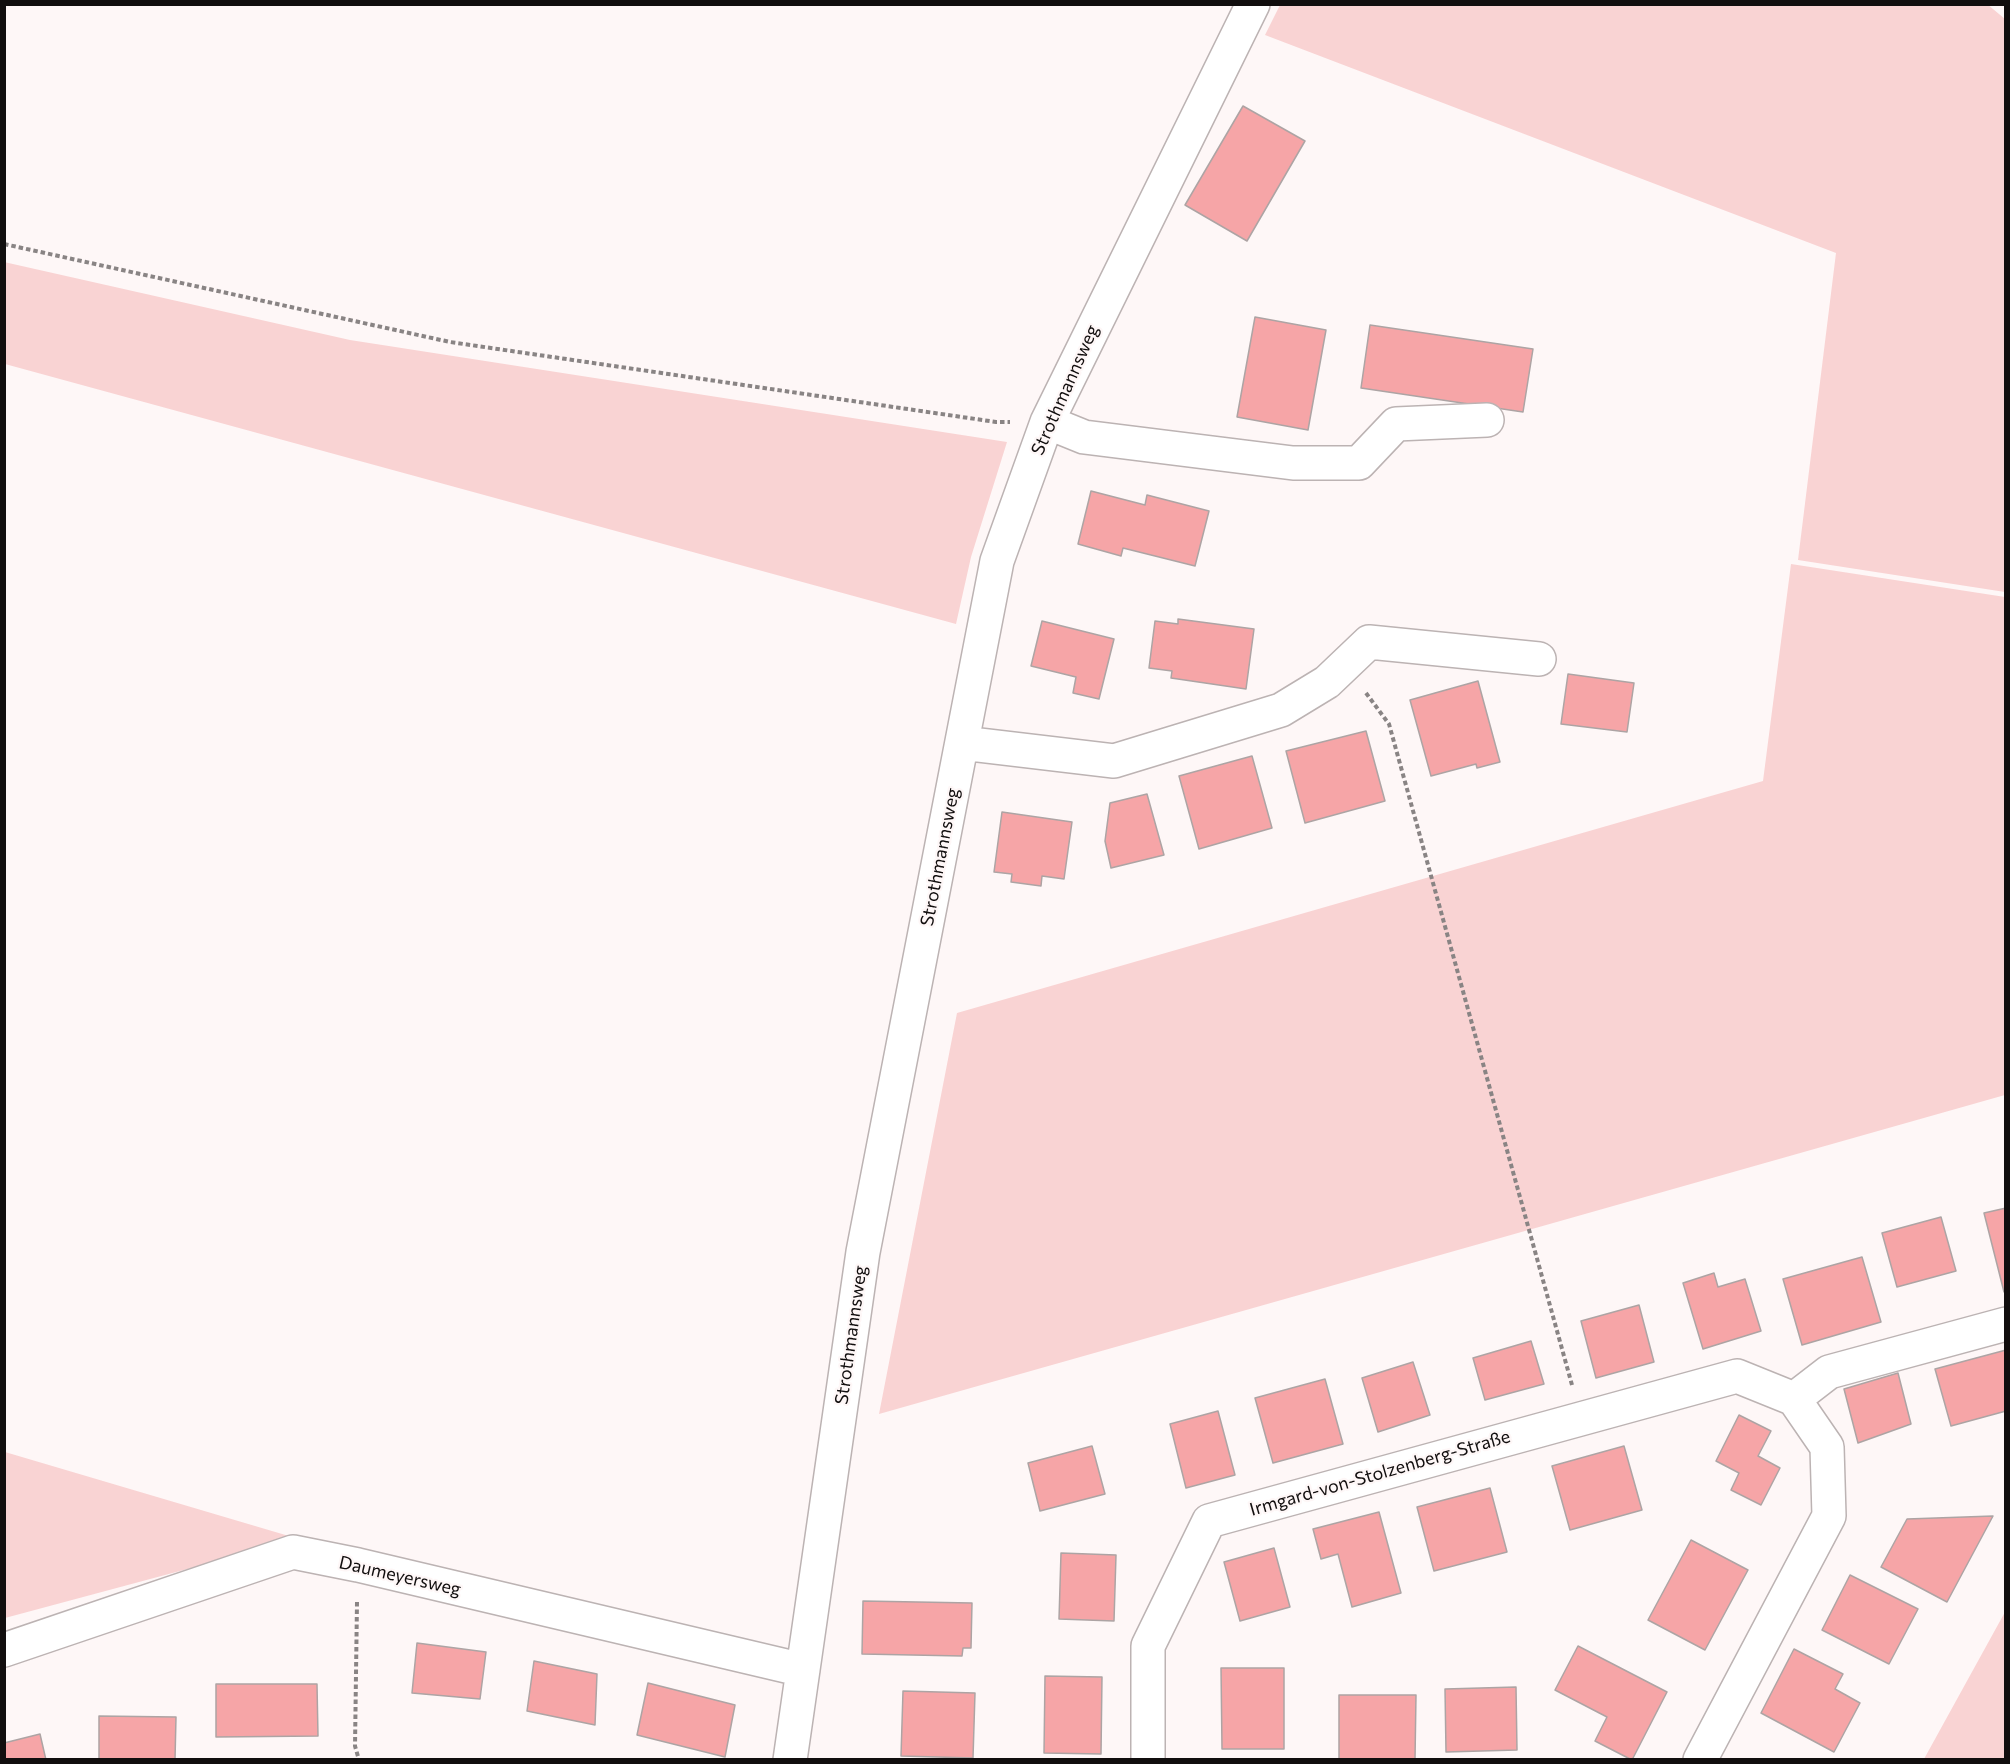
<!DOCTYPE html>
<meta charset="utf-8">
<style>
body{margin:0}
#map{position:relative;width:2010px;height:1764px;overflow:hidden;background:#fef7f7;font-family:Commissioner,sans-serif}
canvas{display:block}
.frame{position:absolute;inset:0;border:6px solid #110e0e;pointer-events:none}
</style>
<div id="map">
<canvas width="2010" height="1764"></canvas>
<div class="frame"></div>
</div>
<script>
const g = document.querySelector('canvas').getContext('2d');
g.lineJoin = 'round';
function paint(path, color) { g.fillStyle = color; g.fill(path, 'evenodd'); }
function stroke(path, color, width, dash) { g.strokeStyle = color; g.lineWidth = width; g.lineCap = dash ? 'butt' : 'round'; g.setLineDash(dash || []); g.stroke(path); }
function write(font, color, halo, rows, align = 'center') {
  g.font = font + ' Commissioner,sans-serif'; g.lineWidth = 4.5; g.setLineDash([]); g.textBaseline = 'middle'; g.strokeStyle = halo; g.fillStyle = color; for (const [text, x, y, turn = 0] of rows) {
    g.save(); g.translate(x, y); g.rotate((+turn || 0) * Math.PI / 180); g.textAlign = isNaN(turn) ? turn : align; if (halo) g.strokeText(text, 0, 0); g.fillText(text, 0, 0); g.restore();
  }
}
paint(new Path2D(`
 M1280,5L1987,4L2005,19V592L1798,560L1836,253L1265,35Z
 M4,262L350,340L1007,442L971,557L956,624L5,364Z
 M1791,564L2005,597V1095L879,1414L957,1013L1763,781Z
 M5,1452L299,1539L5,1618Z
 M2005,1612V1759H1924Z`), '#f9d3d3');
const building = new Path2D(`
 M1243,106L1305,141L1247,241L1185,205Z
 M1255,317L1326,330L1308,430L1237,417Z
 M1370,325L1533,349L1523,412L1361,388Z
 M1091,491L1145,505L1147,495L1209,511L1195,566L1123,548L1121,556L1078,544Z
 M1178,619L1254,629L1246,689L1171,678L1172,671L1149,668L1155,621L1178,624Z
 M1042,621L1114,639L1099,699L1073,693L1076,677L1031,666Z
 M1568,674L1634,683L1627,732L1561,724Z
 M1478,681L1500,762L1477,768L1476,764L1431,776L1410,700Z
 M1366,731L1385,801L1305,823L1286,751Z
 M1252,756L1272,828L1199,849L1179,776Z
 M1147,794L1164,855L1111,868L1105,841L1110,803Z
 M1002,812L1072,822L1064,879L1042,876L1041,886L1011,882L1012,874L994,872Z
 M2006,1208V1291L2004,1292L1984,1213Z
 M1941,1217L1956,1271L1897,1287L1882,1233Z
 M1862,1257L1881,1322L1802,1345L1783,1279Z
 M1714,1273L1718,1287L1745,1279L1761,1331L1703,1349L1683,1283Z
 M1639,1305L1654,1362L1596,1378L1581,1321Z
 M1531,1341L1544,1384L1485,1400L1473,1358Z
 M2006,1350V1411L1951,1426L1935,1369Z
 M1413,1362L1430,1415L1378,1432L1362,1378Z
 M1898,1373L1911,1424L1858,1443L1844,1389Z
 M1325,1379L1343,1444L1273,1463L1255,1398Z
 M1218,1411L1235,1475L1186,1488L1170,1424Z
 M1739,1415L1771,1431L1758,1456L1780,1468L1761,1505L1731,1490L1739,1473L1716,1461Z
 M1092,1446L1105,1494L1040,1511L1028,1463Z
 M1624,1446L1642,1510L1570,1530L1552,1466Z
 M1490,1488L1507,1552L1434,1571L1417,1507Z
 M1379,1512L1401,1593L1352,1607L1338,1554L1321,1559L1313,1529Z
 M1993,1516L1947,1602L1881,1567L1907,1519Z
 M1691,1540L1748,1570L1705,1650L1648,1620Z
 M1274,1548L1290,1607L1240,1621L1224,1562Z
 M1061,1553L1116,1555L1114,1621L1059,1619Z
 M1850,1575L1918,1609L1889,1664L1822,1630Z
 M863,1601L972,1603L971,1648H963L962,1656L862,1654Z
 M417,1643L486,1652L480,1699L412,1693Z
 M1578,1646L1667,1692L1632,1760L1595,1741L1607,1717L1555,1690Z
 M1794,1649L1843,1674L1835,1689L1860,1703L1834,1752L1761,1713Z
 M534,1661L597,1674L595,1725L527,1711Z
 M1221,1668H1284V1749H1222Z
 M1045,1676L1102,1677L1101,1754L1044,1753Z
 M648,1683L735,1705L725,1757L637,1735Z
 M216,1684H317L318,1736L216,1737Z
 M1516,1687L1517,1750L1446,1752L1445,1689Z
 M903,1691L975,1693L973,1758L901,1756Z
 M1339,1695H1416L1415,1760L1339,1759Z
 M99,1716L176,1717L175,1760H99Z
 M40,1734L46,1760H4V1743Z`);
paint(building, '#f6a5a7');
stroke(building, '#ada4a4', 1.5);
const minor = new Path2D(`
 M1047,422L1084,437L1293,463H1359L1396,424L1487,420
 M962,743L1114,761L1281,710L1327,682L1369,642L1539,659
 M1794,1399L1829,1372L2006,1324
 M4,1650L293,1552L358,1565L803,1670
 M790,1760L863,1252L997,561L1047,422L1253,4
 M1148,1760V1646L1209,1521L1737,1376L1794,1399L1827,1447L1829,1516L1700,1760`);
stroke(minor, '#bcb3b3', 36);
stroke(new Path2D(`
 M4,244L450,342L996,422H1010
 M1366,693L1389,724L1572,1385
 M357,1602L355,1746L359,1760`), '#898484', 4, [4.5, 3]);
stroke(minor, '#fff', 33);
write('18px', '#110e0e', '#fef7f7', [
 ["Strothmannsweg",1065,390,-66],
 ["Strothmannsweg",940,857,-79],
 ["Strothmannsweg",851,1335,-82],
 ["Irmgard-von-Stolzenberg-Straße",1380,1473,-16],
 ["Daumeyersweg",400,1576,13]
]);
</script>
